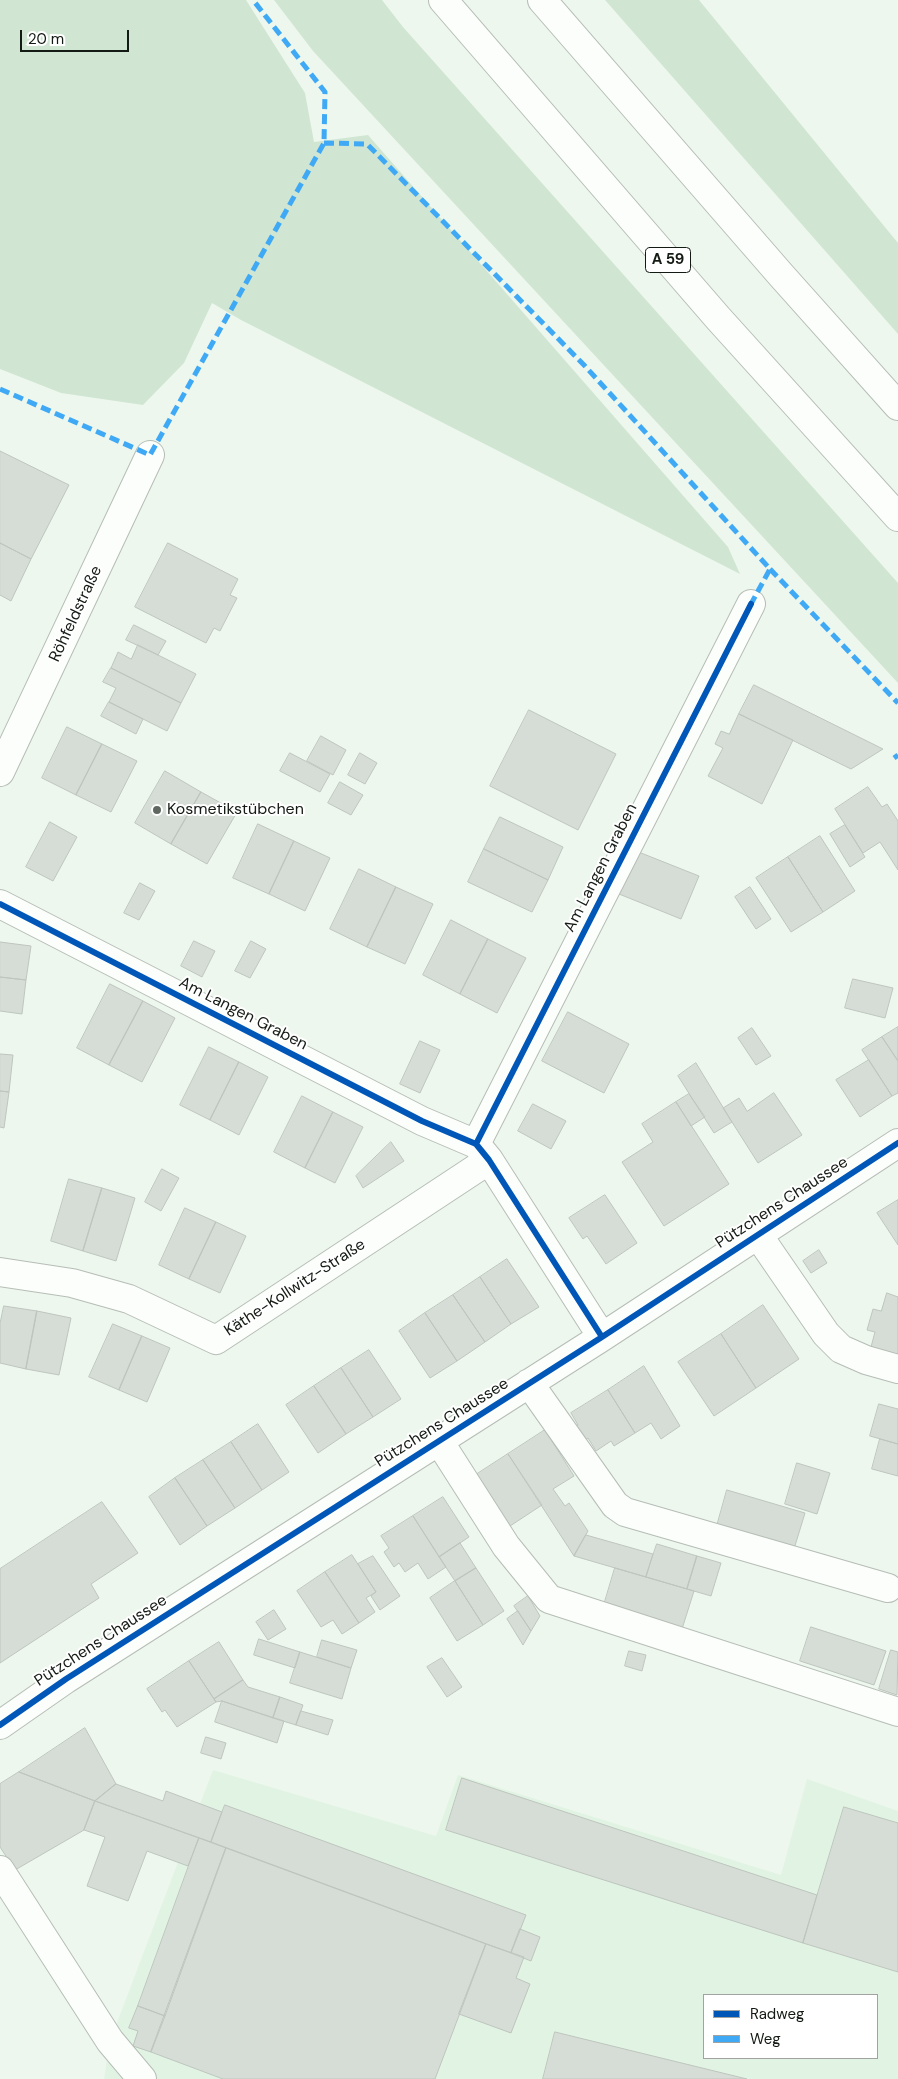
<!DOCTYPE html>
<meta charset="utf-8">
<style>
body{margin:0}
#map{position:relative;width:898px;height:2079px;overflow:hidden;background:#edf7ee;font-family:"DM Sans",sans-serif}
canvas{display:block}
.legend{position:absolute;left:703px;top:1994px;width:175px;height:65px;box-sizing:border-box;background:#fff;border:1px solid #a1a3a1;margin:0;padding:6px 9px;list-style:none;font-size:15px;color:#141a14}
.legend li{display:flex;align-items:center;gap:10px;height:25px}
.legend b{width:25px;border:1px solid #a1a3a1}
.scale{position:absolute;left:20px;top:30px;width:109px;height:22px;box-sizing:border-box;border:2px solid #141a14;border-top:0;padding-left:6px;font-size:15px;line-height:18px;white-space:nowrap;color:#141a14;-webkit-text-stroke:4px #fff;paint-order:stroke}
</style>
<div id="map">
<canvas width="898" height="2079"></canvas>
<ul class="legend">
<li><b style="height:6px;background:#0057b8"></b>Radweg</li>
<li><b style="height:6px;background:#3fa9f5"></b>Weg</li>
</ul>
<div class="scale">20 m</div>
</div>
<script>
const g = document.querySelector('canvas').getContext('2d');
g.lineJoin = 'round';
function paint(path, color) { g.fillStyle = color; g.fill(path, 'evenodd'); }
function stroke(path, color, width, dash) { g.strokeStyle = color; g.lineWidth = width; g.lineCap = dash ? 'butt' : 'round'; g.setLineDash(dash || []); g.stroke(path); }
function write(font, color, halo, rows, align = 'center') {
  g.font = font + ' "DM Sans",sans-serif'; g.lineWidth = 4; g.setLineDash([]); g.textBaseline = 'middle'; g.strokeStyle = halo; g.fillStyle = color; for (const [text, x, y, turn = 0] of rows) {
    g.save(); g.translate(x, y); g.rotate((+turn || 0) * Math.PI / 180); g.textAlign = isNaN(turn) ? turn : align; if (halo) g.strokeText(text, 0, 0); g.fillText(text, 0, 0); g.restore();
  }
}
paint(new Path2D(`
 M213,1770L436,1836L458,1775L781,1875L807,1779L898,1811V2079H104L110,2041ZM704,1995H877V2058H704Z`), '#e1f3e2');
paint(new Path2D(`
 M0,0H246L305,93L314,142L368,135L728,547L740,574L241,320L212,303L184,363L143,405L61,393L0,369Z
 M274,0H382L403,27L898,583V683L313,51Z
 M605,0H699L898,243V334Z`), '#d0e6d2');
const building = new Path2D(`
 M0,451L69,485L31,559L0,543Z
 M0,543L31,559L11,601L0,595Z
 M168,543L238,579L230,595L237,598L220,631L214,628L206,643L135,607Z
 M134,625L166,641L158,655L126,640Z
 M138,645L196,674L181,703L111,668L118,652L131,659Z
 M111,668L181,703L167,731L109,702L116,688L103,682Z
 M754,685L883,749L851,769L739,714Z
 M109,702L143,719L136,734L101,716Z
 M529,710L616,754L578,830L490,786Z
 M739,714L793,740L762,804L708,776L723,748L715,744L721,731L729,734Z
 M67,727L102,744L76,795L42,778Z
 M321,736L346,750L333,775L307,761Z
 M102,744L137,761L111,812L76,795Z
 M290,753L330,774L320,792L280,771Z
 M360,753L377,763L365,784L348,775Z
 M165,771L201,792L171,844L135,823Z
 M340,782L363,795L351,815L328,803Z
 M868,787L882,807L887,804L898,821V870L880,842L863,853L835,809Z
 M201,792L237,812L207,864L171,844Z
 M500,817L563,847L548,880L484,849Z
 M50,822L77,837L53,881L26,867Z
 M258,824L294,841L269,894L233,878Z
 M845,825L865,857L850,867L830,834Z
 M820,836L855,891L823,912L788,857Z
 M294,841L330,858L305,911L269,894Z
 M484,849L548,880L532,912L468,882Z
 M636,851L699,876L681,919L619,894Z
 M788,857L823,912L791,932L756,878Z
 M359,869L396,887L367,947L330,929Z
 M140,883L155,891L139,920L124,913Z
 M396,887L433,904L405,964L367,947Z
 M750,887L771,919L756,929L735,897Z
 M451,920L488,939L460,994L423,975Z
 M488,939L526,958L497,1013L460,994Z
 M194,941L215,951L202,977L181,966Z
 M251,941L266,949L250,978L235,971Z
 M0,942L31,946L26,980L0,977Z
 M0,977L26,980L22,1014L0,1011Z
 M853,979L893,988L885,1018L845,1008Z
 M110,984L143,1001L109,1065L77,1048Z
 M143,1001L175,1018L142,1082L109,1065Z
 M568,1012L629,1044L604,1093L542,1061Z
 M898,1027V1061L882,1037Z
 M752,1028L771,1056L756,1065L738,1038Z
 M882,1037L898,1061V1093L892,1096L862,1050Z
 M420,1041L440,1050L420,1093L400,1084Z
 M209,1047L239,1062L210,1120L180,1105Z
 M0,1054L13,1055L9,1092L0,1091Z
 M869,1060L892,1096L860,1117L836,1080Z
 M239,1062L268,1077L239,1135L210,1120Z
 M696,1063L732,1122L714,1133L678,1076Z
 M0,1091L9,1092L4,1128L0,1127Z
 M774,1093L802,1135L758,1163L723,1108L739,1098L747,1111Z
 M689,1094L705,1117L691,1126L676,1102Z
 M302,1096L333,1112L305,1168L274,1152Z
 M676,1102L729,1184L664,1226L622,1162L653,1142L642,1124Z
 M533,1104L566,1121L551,1149L518,1131Z
 M333,1112L363,1127L335,1183L305,1168Z
 M391,1142L404,1161L363,1188L356,1176Z
 M162,1169L179,1178L161,1211L145,1202Z
 M69,1179L102,1188L83,1251L51,1241Z
 M102,1188L135,1198L116,1261L83,1251Z
 M605,1195L637,1243L606,1264L587,1236L583,1239L569,1218Z
 M898,1200V1245L877,1213Z
 M185,1208L216,1222L189,1279L159,1265Z
 M216,1222L246,1236L220,1293L189,1279Z
 M819,1250L827,1263L811,1273L803,1261Z
 M507,1259L539,1307L511,1324L480,1277Z
 M480,1277L511,1324L485,1342L453,1295Z
 M887,1293L898,1297V1355L871,1347L875,1332L867,1330L873,1309L881,1311Z
 M453,1295L485,1342L457,1361L425,1313Z
 M763,1305L799,1359L756,1388L721,1334Z
 M4,1306L37,1311L26,1369L0,1363V1324Z
 M37,1311L71,1318L59,1375L26,1369Z
 M425,1313L457,1361L430,1378L399,1331Z
 M113,1324L142,1336L119,1390L89,1377Z
 M721,1334L756,1388L714,1416L678,1362Z
 M142,1336L170,1348L147,1402L119,1390Z
 M369,1350L401,1399L373,1417L341,1368Z
 M644,1366L680,1426L661,1439L651,1423L635,1433L608,1390Z
 M341,1368L373,1417L346,1434L314,1386Z
 M314,1386L346,1434L318,1453L286,1405Z
 M608,1390L635,1433L614,1446L611,1441L596,1451L588,1438L582,1443L573,1428L578,1425L571,1413Z
 M879,1404L898,1409V1444L870,1436Z
 M258,1424L289,1472L262,1490L231,1442Z
 M545,1430L574,1476L553,1489L565,1506L569,1503L588,1531L574,1556L508,1454Z
 M880,1439L898,1444V1476L872,1469Z
 M231,1442L262,1490L235,1508L203,1460Z
 M508,1454L542,1505L504,1530L471,1478Z
 M203,1460L235,1508L207,1526L175,1478Z
 M797,1463L830,1473L817,1514L785,1504Z
 M175,1478L207,1526L180,1545L149,1497Z
 M727,1490L805,1513L794,1549L717,1526Z
 M443,1497L469,1537L439,1557L413,1516Z
 M102,1502L138,1553L91,1584L99,1598L0,1663V1569Z
 M413,1516L446,1567L428,1579L418,1563L405,1572L399,1563L394,1567L384,1552L389,1548L381,1536Z
 M586,1535L653,1554L646,1577L574,1556Z
 M460,1543L476,1568L455,1581L439,1557Z
 M657,1544L697,1556L687,1589L646,1577Z
 M352,1555L376,1592L366,1598L375,1612L359,1623L325,1572Z
 M373,1556L400,1596L380,1610L371,1596L376,1592L358,1564Z
 M697,1556L721,1563L711,1596L687,1589Z
 M476,1568L504,1611L483,1625L455,1581Z
 M615,1568L694,1591L682,1629L604,1605Z
 M325,1572L359,1623L342,1634L333,1620L321,1627L297,1591Z
 M455,1581L483,1625L457,1641L430,1598Z
 M528,1596L540,1616L531,1631L514,1606Z
 M274,1610L286,1629L268,1640L256,1622Z
 M518,1611L531,1631L523,1645L507,1619Z
 M811,1627L886,1651L874,1685L800,1661Z
 M259,1639L300,1652L295,1668L254,1655Z
 M322,1640L357,1650L351,1668L317,1657Z
 M219,1642L243,1680L214,1699L189,1661Z
 M891,1650L898,1652L897,1695L879,1689Z
 M629,1651L646,1655L642,1671L625,1666Z
 M300,1652L351,1668L342,1699L290,1683Z
 M442,1658L462,1687L447,1697L427,1667Z
 M189,1661L216,1702L177,1727L165,1710L162,1712L147,1689Z
 M243,1680L248,1687L280,1697L273,1718L222,1701L216,1702L214,1699Z
 M280,1697L303,1705L296,1725L273,1718Z
 M222,1701L284,1721L277,1743L215,1722Z
 M301,1711L333,1720L328,1735L296,1725Z
 M85,1728L116,1784L95,1801L19,1772Z
 M206,1737L226,1743L221,1759L201,1753Z
 M19,1772L95,1801L84,1830L15,1870L0,1847V1784Z
 M462,1778L817,1895L803,1943L446,1830Z
 M116,1784L163,1801L166,1791L222,1812L211,1842L95,1801Z
 M95,1801L199,1838L188,1866L147,1851L128,1901L87,1886L105,1837L84,1830Z
 M225,1805L526,1915L511,1953L211,1842Z
 M844,1807L898,1823V1972L803,1943Z
 M199,1838L226,1848L165,2016L138,2006Z
 M226,1848L486,1944L435,2079H223L151,2052Z
 M520,1929L540,1937L531,1961L511,1953Z
 M486,1944L524,1957L516,1978L530,1984L511,2033L459,2014Z
 M138,2006L165,2016L151,2052L133,2046L138,2031L129,2028Z
 M555,2032L747,2079H543Z`);
paint(building, '#d6ddd6');
stroke(building, '#bec5be', 1);
const minor = new Path2D(`
 M0,772L150,455
 M0,904L422,1121L476,1144L489,1160L602,1337
 M476,1144L751,604
 M758,1235L826,1334L841,1349L866,1360L898,1369
 M0,1272L72,1283L129,1299L216,1340L489,1160
 M529,1383L615,1505L625,1512L888,1588
 M439,1441L506,1546L549,1599L898,1712
 M0,1725L66,1679L602,1337L898,1143
 M0,1870L110,2041L142,2079`);
const highway = new Path2D(`
 M443,0L718,318L898,517
 M542,0L781,275L898,406`);
stroke(minor, '#b6bdb6', 30);
stroke(highway, '#b6bdb6', 30);
stroke(minor, '#fcfefc', 28);
stroke(highway, '#fcfefc', 28);
stroke(new Path2D(`
 M324,143L367,144L584,365L770,569L751,604
 M0,389L150,455L324,143L325,92L253,0
 M770,569L898,703
 M894,758L898,755`), '#3fa9f5', 5, [10, 5]);
stroke(new Path2D(`
 M0,904L422,1121L476,1144L489,1160L602,1337
 M476,1144L751,604
 M0,1725L66,1679L602,1337L898,1143`), '#0057b8', 6);
for (const [x, y, r, color] of [
 [157,810,5,"#606760"]
]) { const dot = new Path2D(); dot.arc(x, y, r, 0, 2 * Math.PI); g.fillStyle = color; g.fill(dot); stroke(dot, '#fff', 2); }
for (const [x, y, w] of [
 [668,260,45]
]) { const box = new Path2D(); box.roundRect(x - w / 2, y - 12.5, w, 25, 4); g.fillStyle = '#fff'; g.fill(box); stroke(box, '#141a14', 1); }
write('bold 15px', '#141a14', null, [
 ["A 59",668,260]
]);
write('16px', '#141a14', '#fff', [
 ["Röhfeldstraße",76,614,-65],
 ["Am Langen Graben",601,868,-63],
 ["Am Langen Graben",243,1014,27],
 ["Pützchens Chaussee",782,1203,-33],
 ["Käthe-Kollwitz-Straße",295,1288,-33],
 ["Pützchens Chaussee",442,1423,-32],
 ["Pützchens Chaussee",101,1641,-33]
]);
write('16px', '#141a14', '#fff', [
 ["Kosmetikstübchen",167,810]
], 'left');
</script>
